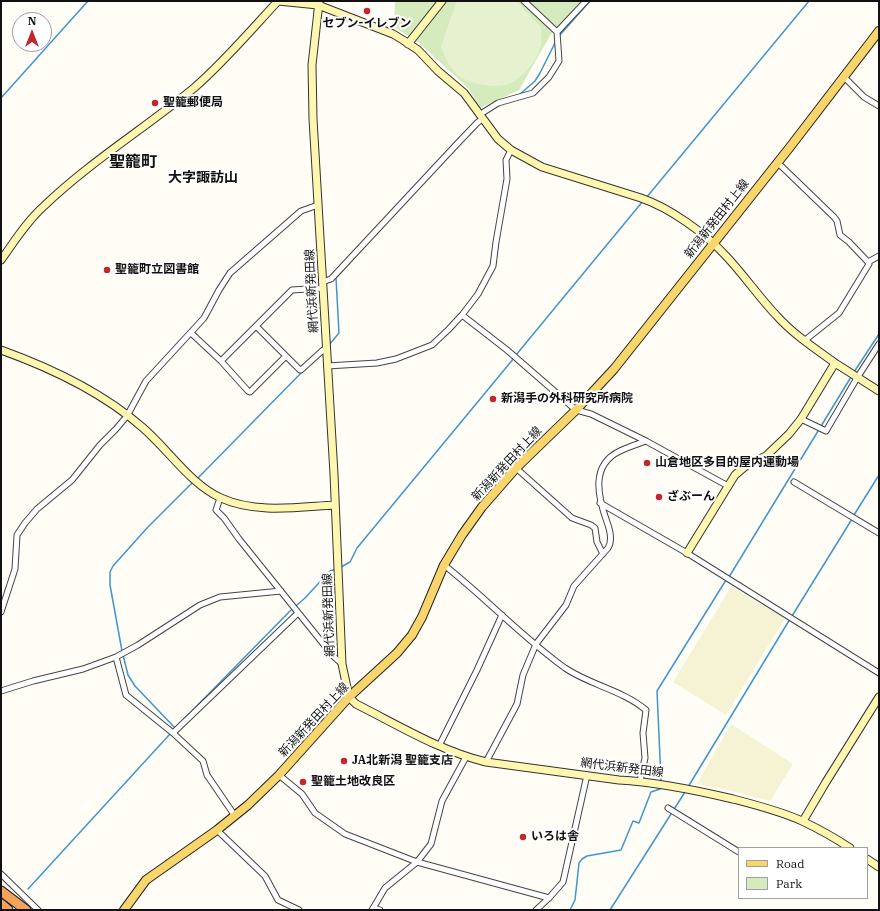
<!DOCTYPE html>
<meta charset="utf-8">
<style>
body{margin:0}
#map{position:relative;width:880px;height:911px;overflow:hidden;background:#fffdf5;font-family:"IBM Plex Serif",serif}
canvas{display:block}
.frame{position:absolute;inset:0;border:2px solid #111;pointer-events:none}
.legend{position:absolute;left:738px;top:847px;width:130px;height:52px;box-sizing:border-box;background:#fff;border:1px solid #a0a0a0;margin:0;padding:5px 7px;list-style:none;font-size:12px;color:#111}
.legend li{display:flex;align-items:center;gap:8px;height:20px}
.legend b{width:20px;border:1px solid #a0a0a0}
.north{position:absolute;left:12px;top:12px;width:40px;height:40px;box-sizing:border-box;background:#fff;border:1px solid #a0a0a0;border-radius:50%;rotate:0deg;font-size:11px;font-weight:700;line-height:16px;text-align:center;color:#111}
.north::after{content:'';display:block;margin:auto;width:14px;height:18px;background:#c4262e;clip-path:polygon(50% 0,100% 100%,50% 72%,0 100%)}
</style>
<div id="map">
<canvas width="880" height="911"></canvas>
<div class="frame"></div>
<ul class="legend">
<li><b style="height:5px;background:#f9d66b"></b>Road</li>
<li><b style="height:11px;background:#d5ebbd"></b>Park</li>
</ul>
<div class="north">N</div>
</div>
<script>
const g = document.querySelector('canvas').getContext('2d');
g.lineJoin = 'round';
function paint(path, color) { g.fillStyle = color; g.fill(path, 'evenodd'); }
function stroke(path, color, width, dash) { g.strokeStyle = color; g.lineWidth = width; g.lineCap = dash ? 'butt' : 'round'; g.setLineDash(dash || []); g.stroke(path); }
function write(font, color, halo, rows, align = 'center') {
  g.font = font + ' "IBM Plex Serif","Noto Sans JP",serif'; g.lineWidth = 4; g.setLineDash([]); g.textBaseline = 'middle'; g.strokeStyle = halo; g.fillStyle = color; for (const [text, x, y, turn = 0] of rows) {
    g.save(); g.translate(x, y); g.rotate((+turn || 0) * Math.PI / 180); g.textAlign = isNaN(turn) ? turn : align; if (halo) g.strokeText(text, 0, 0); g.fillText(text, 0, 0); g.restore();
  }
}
paint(new Path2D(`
 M731,587L785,618L726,715L673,682Z
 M731,724L793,764L770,801L728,790L697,784Z`), '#f6f3d4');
paint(new Path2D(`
 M395,1H581L551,34L519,90L480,108L468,88L419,43L394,27Z`), '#d5ebbd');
paint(new Path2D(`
 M457,1H516L541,27C541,33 542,40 541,45C538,59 524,77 511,83C496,89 470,85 458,75C449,67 445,58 441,46Z`), '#e6f2cf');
stroke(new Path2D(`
 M559,36L590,1
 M519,95L535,81L540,73L556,41
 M1,98L88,1
 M646,198L809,1
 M329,345L339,333L336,278L365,246
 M516,355L643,201
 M854,372L879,334
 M197,479L302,372
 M854,515L879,475
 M341,567L350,562L357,548L514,358
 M729,577L851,377
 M792,616L852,519
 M122,651L110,585V572L113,566L147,528L194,481
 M123,655L128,675L135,686L175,728
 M185,718L289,612L305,598L330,571L336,569
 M661,780L657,691L726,580
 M688,787L790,619
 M28,889L170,734
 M570,910L575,900L579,863L582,859L587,856L621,850L633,821L639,823L651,792L660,789
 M610,910L685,792`), '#3f96cf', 1.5);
const street = new Path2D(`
 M557,32L586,1
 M844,77L864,97L879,106
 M479,115L498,103L533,93L549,77L559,61L557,32L524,1
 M777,162L834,217L837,221L840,235L849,242L868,262
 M868,262L879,256
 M322,282L331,279L456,145L477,123L482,119
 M462,315L507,350L576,410L591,414L646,441L728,486
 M256,326L300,370H301L323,350L326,349
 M191,333L221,361L292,290L323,288
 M804,341L839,313L869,264L868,262
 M221,361L248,391L250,392L286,356
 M327,366L377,363L396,359L432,345L448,330L462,315L478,294L493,266L496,242L507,179L506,160L511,150
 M801,419L826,431L857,378L879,344
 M516,468L572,518L591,525L595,528L597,542L603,554
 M794,482L879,533
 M220,498L216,510L224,518L239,539L333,656L342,664
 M600,503L687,553L879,673
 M444,565C486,598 522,637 565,668C590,685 622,690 646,710L643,733L645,758L640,781
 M1,612L15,569L17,535L25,523L37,509L72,480L100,445L116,429L127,416L146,381L204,318L219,290L230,273L301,211L318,205
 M116,657L126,695L173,733L203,761L207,775L235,816
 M1,691L33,681L83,669L116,657L138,645L200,605L220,597L281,591
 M173,733L298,613
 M439,746L477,670L502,615
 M486,762L517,704L523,675L536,644L566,605L574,586L608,548C613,540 610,530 607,522C598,497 590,465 620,451C628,447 638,444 646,441
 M279,775L302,794L315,813L345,834L417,862L549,898
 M668,808L739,852
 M217,830L265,876L278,900L299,910
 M1,874L38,910
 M373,908L380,910
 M372,910L385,888L417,862L431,844L442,801L466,757
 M536,910L549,898L563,882L587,775`);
const secondary = new Path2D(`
 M319,2L312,65L313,119L334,474L342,664L349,697L356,704C398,725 440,751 486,762L619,780C657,782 695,790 733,799C756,805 780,811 802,821C819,829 835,838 850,848
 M408,44L442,1
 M1,260C14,242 27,221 44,206C90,162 145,128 194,88C224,62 251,30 278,1L318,5L393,34L403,40L418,50L438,71L464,93L498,139L511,150L542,167L641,198C670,208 705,233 726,256C744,275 758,296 776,315C793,334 814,348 835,363L801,419L789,434L766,456L748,464L735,475L687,553
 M1,350C51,368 102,392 142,427C168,449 190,484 221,498C256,514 298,507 335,505
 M835,363L879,391
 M803,821L826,782L879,697
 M867,859L879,867`);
const primary = new Path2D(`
 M124,910L146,880L217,830L248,805L279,775L349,697L397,653L412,635L422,617L444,565L462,535L482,507L516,468L576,410L614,369L790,147L879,31`);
const highway = new Path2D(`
 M1,891L26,910
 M1,904L8,910`);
stroke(street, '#444', 7);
stroke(secondary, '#333', 9);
stroke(primary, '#222', 10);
stroke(highway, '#222', 11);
stroke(street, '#fff', 5);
stroke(secondary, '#fff6b0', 7);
stroke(primary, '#f9d66b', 8);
stroke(highway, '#f5a25d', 9);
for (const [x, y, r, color] of [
 [367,11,4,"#c4262e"],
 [155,103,4,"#c4262e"],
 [107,270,4,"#c4262e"],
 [493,399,4,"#c4262e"],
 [647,463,4,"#c4262e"],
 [659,497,4,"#c4262e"],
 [344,761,4,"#c4262e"],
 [303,782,4,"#c4262e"],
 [523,837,4,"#c4262e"]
]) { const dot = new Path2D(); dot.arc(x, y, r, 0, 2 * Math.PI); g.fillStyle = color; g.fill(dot); stroke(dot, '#fff', 1.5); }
write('bold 12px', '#111', '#fff', [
 ["セブン-イレブン",367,24,"center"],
 ["聖籠郵便局",163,103],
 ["聖籠町立図書館",115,270],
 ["新潟手の外科研究所病院",501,399],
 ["山倉地区多目的屋内運動場",655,463],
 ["ざぶーん",667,497],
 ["JA北新潟 聖籠支店",352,761],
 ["聖籠土地改良区",311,782],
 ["いろは舎",531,837]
], 'left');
write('12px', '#111', '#fff', [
 ["新潟新発田村上線",717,219,-52],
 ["網代浜新発田線",312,291,-93],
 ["新潟新発田村上線",507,464,-47],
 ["網代浜新発田線",329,615,-92],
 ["新潟新発田村上線",314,720,-47],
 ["網代浜新発田線",622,768,7]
]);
write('bold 14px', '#111', '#fff', [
 ["大字諏訪山",203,178]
]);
write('bold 16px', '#111', '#fff', [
 ["聖籠町",133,162]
]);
</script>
